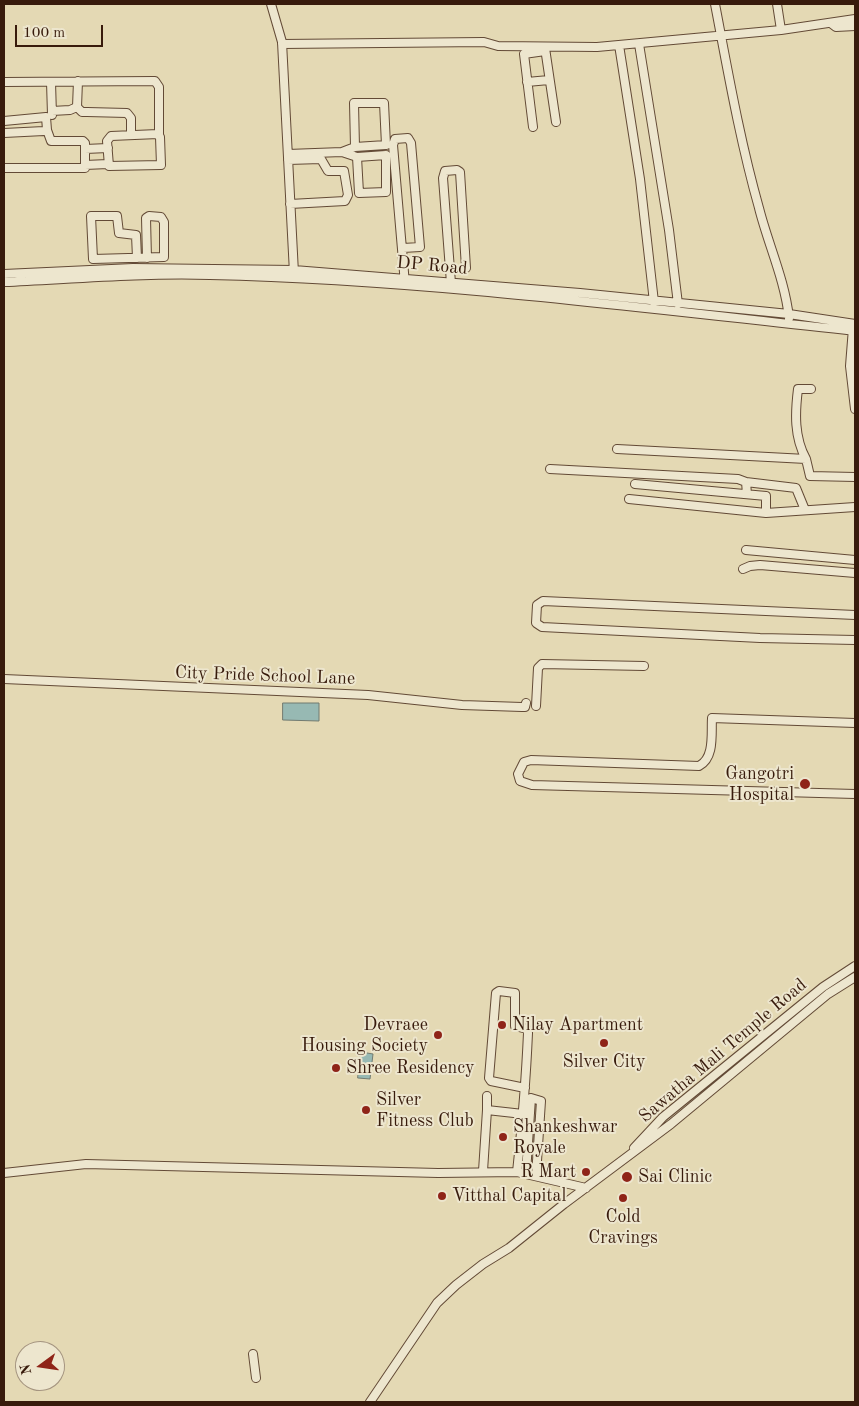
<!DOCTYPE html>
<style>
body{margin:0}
#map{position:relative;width:859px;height:1406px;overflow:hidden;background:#e4d9b4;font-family:"Old Standard TT",serif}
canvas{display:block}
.frame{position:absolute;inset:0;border:5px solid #381b0c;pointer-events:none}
.north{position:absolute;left:15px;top:1341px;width:50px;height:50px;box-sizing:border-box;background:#ede6ce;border:1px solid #a59580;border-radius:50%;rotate:256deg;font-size:14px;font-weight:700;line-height:20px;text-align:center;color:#381b0c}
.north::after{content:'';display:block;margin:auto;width:18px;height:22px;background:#8f2418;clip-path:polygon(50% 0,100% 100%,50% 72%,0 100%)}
.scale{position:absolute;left:15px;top:25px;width:88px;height:22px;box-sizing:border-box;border:2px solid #381b0c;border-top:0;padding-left:6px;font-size:15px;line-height:18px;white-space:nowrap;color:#381b0c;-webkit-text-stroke:4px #ede6ce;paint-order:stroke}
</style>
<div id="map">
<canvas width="859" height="1406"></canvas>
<div class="frame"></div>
<div class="north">N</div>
<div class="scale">100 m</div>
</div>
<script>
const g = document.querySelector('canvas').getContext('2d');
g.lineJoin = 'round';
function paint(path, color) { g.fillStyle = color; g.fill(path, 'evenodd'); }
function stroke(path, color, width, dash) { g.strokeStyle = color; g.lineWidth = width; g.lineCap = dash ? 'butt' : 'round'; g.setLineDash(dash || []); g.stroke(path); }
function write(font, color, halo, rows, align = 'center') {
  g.font = font + ' "Old Standard TT",serif'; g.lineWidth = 4; g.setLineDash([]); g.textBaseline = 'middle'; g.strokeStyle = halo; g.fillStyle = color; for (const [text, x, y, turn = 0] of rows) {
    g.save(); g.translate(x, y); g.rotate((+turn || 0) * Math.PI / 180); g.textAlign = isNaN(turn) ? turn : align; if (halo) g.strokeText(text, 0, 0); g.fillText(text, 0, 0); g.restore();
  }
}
const water = new Path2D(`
 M283,703H319V721L283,720Z
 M361,1052L373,1054L370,1079L358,1078Z`);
paint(water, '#97b9b3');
stroke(water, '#717a70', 1);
const minor = new Path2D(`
 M271,4L282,42L294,273
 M715,4C728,72 740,141 759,208C768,244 785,280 789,318
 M777,4L781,30
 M832,24L836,27L855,26
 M282,44L484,42L498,46L597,47L781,30L855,19
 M639,44L669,230L678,304
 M619,45L640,179L654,302
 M545,48L556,122
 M4,82L155,81L159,87V136
 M51,82L52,115
 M527,82L549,80
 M77,107L82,112H87L127,113L131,118V135
 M52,111L70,110L77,107L78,81
 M4,121L46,117L47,130L44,131L4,133
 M533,127L524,54L545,51
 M158,134L160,137L161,165L109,166L107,141L111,136Z
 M85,149L108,148
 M342,152L355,147L386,145L384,103H354L355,147
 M288,154L342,152L357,157L386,155V192L359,193L357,157
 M288,160L321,159L328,171H344L348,195L345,201L290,204
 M85,165L108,164
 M4,168H85V143L83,141H51L47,130
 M403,248L420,247L411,143L408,138L395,139L393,145L405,284
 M137,258L136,235L119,233L117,216H91L93,259L164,257V222L161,217L149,216L146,218L147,258
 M4,274L133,268L294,270L580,293L789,314L855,324
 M4,282C72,279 141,273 210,275C426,280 641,308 855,331
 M451,283L443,178L445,171L457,170L460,172L466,268
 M853,328L850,366L855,409
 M617,449L806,459L810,476L855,477
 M806,459C794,437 795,413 798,389H811
 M550,469L738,479L746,482L747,494
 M746,482L796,488L805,510
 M629,499L766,513V496L635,484
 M766,513L855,507
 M746,550L855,560
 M743,569L750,566L760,565L855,573
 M855,615L543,601L537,605L536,623L542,627L760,638L855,640
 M4,679L368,695L462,705L522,707H525L526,703
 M536,706L538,668L542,664L644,666
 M855,723L712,718C711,733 715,758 699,766L531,760L524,762L518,774L520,781L532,785L855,794
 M487,1110V1096
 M634,1148L663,1117L823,987L855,966
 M483,1171L487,1110L523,1114
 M517,1172C522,1126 526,1079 528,1033L527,1029L515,1026V993L499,991L496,993L489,1078L491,1081L525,1088
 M4,1173L86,1164L438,1173L517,1172L586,1188
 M526,1173L531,1098L541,1101L536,1176
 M253,1354L256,1378
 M370,1402L437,1303L456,1285L483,1264L509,1248L564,1204L671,1124L828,994L855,977`);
stroke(minor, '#634a36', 10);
stroke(minor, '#ede6ce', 8);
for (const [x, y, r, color] of [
 [805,784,6,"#8f2418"],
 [502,1025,5,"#8f2418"],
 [438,1035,5,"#8f2418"],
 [604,1043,5,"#8f2418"],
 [336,1068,5,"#8f2418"],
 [366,1110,5,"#8f2418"],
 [503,1137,5,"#8f2418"],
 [586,1172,5,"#8f2418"],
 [627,1177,6,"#8f2418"],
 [442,1196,5,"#8f2418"],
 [623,1198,5,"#8f2418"]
]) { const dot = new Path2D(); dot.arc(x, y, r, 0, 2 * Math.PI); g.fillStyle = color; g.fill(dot); stroke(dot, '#ede6ce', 2); }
write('18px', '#381b0c', '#ede6ce', [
 ["DP Road",432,266,5],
 ["City Pride School Lane",265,676,2],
 ["Sawatha Mali Temple Road",723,1051,-40]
]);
write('18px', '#381b0c', '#ede6ce', [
 ["Gangotri",794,774,"right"],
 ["Hospital",794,795,"right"],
 ["Devraee",428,1025,"right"],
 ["Housing Society",428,1046,"right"],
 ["Nilay Apartment",512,1025],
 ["Silver City",604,1062,"center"],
 ["Shree Residency",346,1068],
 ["Silver",376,1100],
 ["Fitness Club",376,1121],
 ["Shankeshwar",513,1127],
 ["Royale",513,1148],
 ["R Mart",576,1172,"right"],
 ["Sai Clinic",638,1177],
 ["Vitthal Capital",452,1196],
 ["Cold",623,1217,"center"],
 ["Cravings",623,1238,"center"]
], 'left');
</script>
